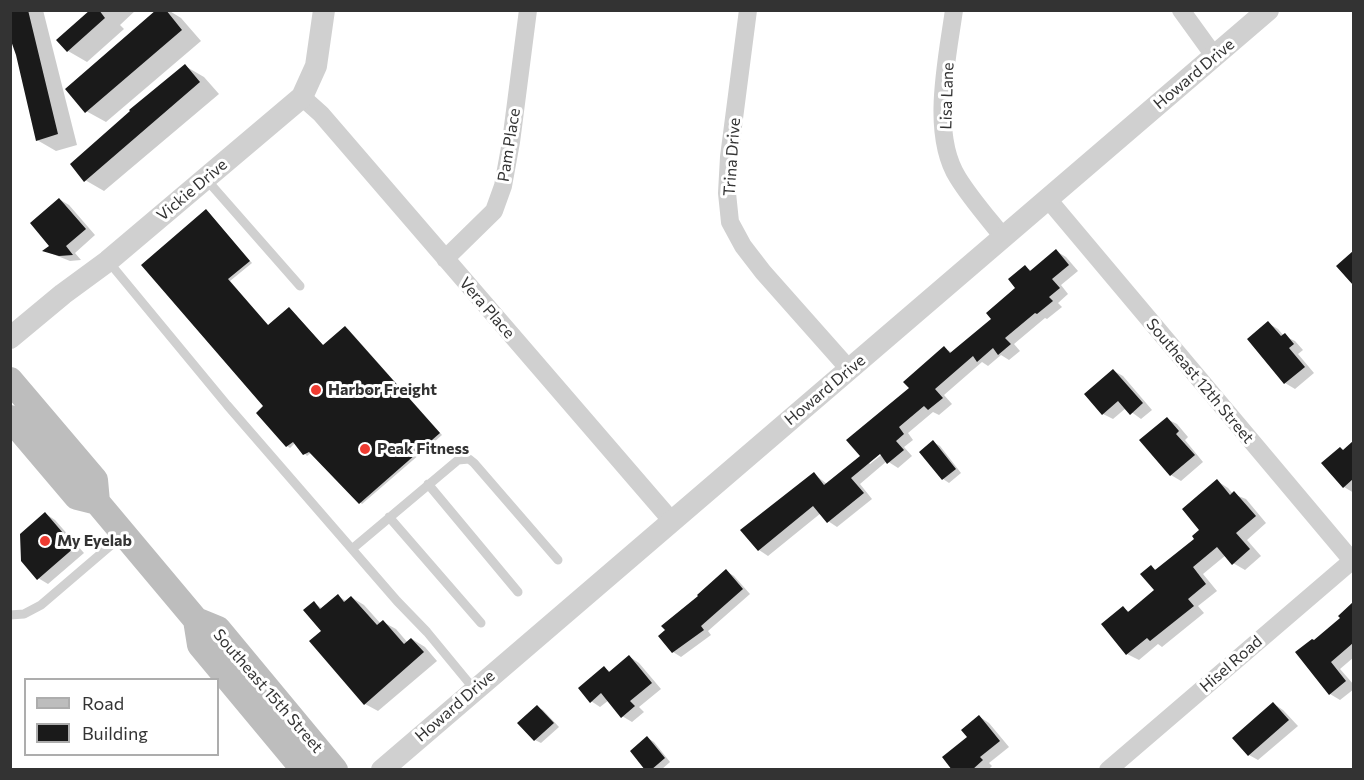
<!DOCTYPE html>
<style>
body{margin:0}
#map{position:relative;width:1364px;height:780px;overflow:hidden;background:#fff;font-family:Commissioner,sans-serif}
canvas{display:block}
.frame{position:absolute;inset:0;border:12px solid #333;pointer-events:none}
.legend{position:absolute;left:24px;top:678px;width:195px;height:78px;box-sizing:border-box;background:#fff;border:2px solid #adadad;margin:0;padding:8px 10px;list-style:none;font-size:18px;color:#333}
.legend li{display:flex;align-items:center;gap:12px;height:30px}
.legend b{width:30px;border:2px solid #adadad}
</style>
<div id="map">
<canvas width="1364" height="780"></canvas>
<div class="frame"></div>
<ul class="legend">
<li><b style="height:8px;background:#bdbdbd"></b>Road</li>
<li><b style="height:16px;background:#1a1a1a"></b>Building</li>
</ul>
</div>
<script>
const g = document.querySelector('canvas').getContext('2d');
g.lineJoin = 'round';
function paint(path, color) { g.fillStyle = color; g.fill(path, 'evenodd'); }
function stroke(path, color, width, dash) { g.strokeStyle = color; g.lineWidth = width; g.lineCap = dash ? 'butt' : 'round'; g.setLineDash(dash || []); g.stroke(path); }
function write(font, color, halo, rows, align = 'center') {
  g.font = font + ' Commissioner,sans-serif'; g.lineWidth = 6; g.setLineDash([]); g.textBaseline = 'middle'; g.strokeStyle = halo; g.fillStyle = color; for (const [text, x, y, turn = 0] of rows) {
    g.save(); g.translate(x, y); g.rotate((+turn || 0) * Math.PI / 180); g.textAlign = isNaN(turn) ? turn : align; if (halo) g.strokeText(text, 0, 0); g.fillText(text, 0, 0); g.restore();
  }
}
paint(new Path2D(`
 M10,10H43L77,145L56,151L37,140Z
 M92,10H136L120,25L124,29L87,62L68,51Z
 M158,10H168L181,18L201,41L106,122L86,111Z
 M185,66L204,77L219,94L104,191L85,180Z
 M59,199L69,205L95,235L75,253L81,260L70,261L45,251L51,246Z
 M209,213L252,263L230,281L269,326L290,309L324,346L345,328L348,329L442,435L362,504L312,452L307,456L295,443L290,448L287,446L258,413L266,407L143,266Z
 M1056,251L1066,257L1078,271L1061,285L1068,294L1058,303L1062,307L1047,319L1045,318L1014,344L1020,351L1009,360L1001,355L988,366L982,362L944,395L952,404L939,415L933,412L908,433L913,440L904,447L912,456L898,468L887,461L860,484L872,499L837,527L828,521L821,513L768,556L759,550L814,474L827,484L862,456L911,389L944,348L953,353L993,319L1017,288L1025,267L1032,271ZM884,448L886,451L870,464L868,462Z
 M1268,323L1278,329L1284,336L1295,341L1303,350L1298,354L1314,373L1295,389L1285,383Z
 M1114,371L1123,376L1152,410L1141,419L1126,408L1113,419L1103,414Z
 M1167,419L1177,424L1188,437L1185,440L1203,462L1181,481L1171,475L1141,440Z
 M933,442L940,446L961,473L949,483L943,479Z
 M1354,443V493L1344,487V451Z
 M1217,481L1228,488L1233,494L1246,499L1266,523L1247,540L1261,556L1245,570L1233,563L1226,555L1203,574L1217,591L1198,606L1204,613L1162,647L1158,644L1139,660L1127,654L1123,608L1130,612L1156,590L1151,567L1157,570L1196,539L1201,530Z
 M46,514L55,520L84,553L48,584L38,578Z
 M726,571L734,576L750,594L708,631L711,635L681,657L673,652L700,596Z
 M338,596L346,601L351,597L364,605L381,624L383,622L396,629L408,643L412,639L425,647L437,661L378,711L365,704L323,631L314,603L323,609Z
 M1350,607L1354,608V657L1340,669L1354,685V689L1340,700L1330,694L1297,652L1314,642L1342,618Z
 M630,657L639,663L661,689L639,707L644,712L632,722L622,716L609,700L600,707L591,701L604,668L611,672Z
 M1274,704L1283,710L1298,726L1258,760L1249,755Z
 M537,707L543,710L559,727L541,743L535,740Z
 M980,717L989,723L1009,747L989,763L992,766L988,770H953Z
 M648,738L654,742L670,762L661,770H646Z`), '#0003');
paint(new Path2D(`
 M10,10H28L58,134L36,141L16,55L10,38Z
 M90,10H99L105,18L67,52L56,40Z
 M156,10H166L182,30L85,113L65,89Z
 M185,64L200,82L84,182L70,164L130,111L129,110Z
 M59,198L86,229L66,246L73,255L59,256L42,251L49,246L30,223Z
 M206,209L250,261L228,279L268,325L289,307L323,345L345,326L440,433L359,504L309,452L303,455L293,442L286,447L256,413L263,406L141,265Z
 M1056,249L1069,265L1052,279L1060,288L1049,297L1053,301L1037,314L1035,313L1005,338L1011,344L998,355L993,348L977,362L973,356L935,389L943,398L928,410L924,406L899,427L904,434L896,441L904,450L887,464L880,454L851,478L864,493L827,523L813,506L758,551L740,530L814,472L824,485L860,456L846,440L909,388L903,382L944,346L950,353L991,319L986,313L1015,288L1008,279L1025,265L1030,271Z
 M1353,251V285L1336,266Z
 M1268,321L1281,336L1285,333L1294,344L1289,348L1305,367L1284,384L1247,339Z
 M1113,369L1143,403L1130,415L1118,401L1102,415L1084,394Z
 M1167,417L1179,431L1176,434L1195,455L1170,476L1139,440Z
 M933,440L956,469L942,480L919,452Z
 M1353,441V479L1343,488L1321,463L1340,447L1343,450Z
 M1217,479L1230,495L1234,491L1256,516L1236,533L1250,549L1232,565L1217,547L1193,567L1206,584L1188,599L1194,606L1150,641L1147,638L1126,655L1101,624L1123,606L1128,612L1154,590L1140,574L1151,565L1155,570L1194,539L1192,536L1199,530L1182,509Z
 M45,512L75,547L37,580L21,561L20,534Z
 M726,569L743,589L701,626L704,630L672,653L658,636L665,630L661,626L698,596L697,595Z
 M338,594L344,602L351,596L377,625L383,620L404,644L411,638L424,652L364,705L309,641L321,631L303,610L314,601L320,609Z
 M1353,602V643L1331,662L1346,681L1329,695L1295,652L1312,639L1314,640L1340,618L1338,616Z
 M629,655L652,683L630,701L635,706L621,718L601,693L590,703L578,688L604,666L609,672Z
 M1273,702L1289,720L1248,756L1232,738Z
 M537,705L554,723L534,741L517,723Z
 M979,715L1000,741L980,757L983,760L972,770H952L942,757L967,737L961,730Z
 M647,736L665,758L651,770H645L630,751Z`), '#1a1a1a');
stroke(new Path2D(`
 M206,179L300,286
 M108,261L227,405L397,601L427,632L474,689
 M428,484L518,592
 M389,517L481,623
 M352,549L458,460L469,459L474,463L558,560
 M10,615L24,614L41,605L124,534`), '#d0d0d0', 9);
stroke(new Path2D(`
 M748,10L729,157L727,193L730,222L743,246L763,272L849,369
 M954,10C947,60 930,134 958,178C971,199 988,218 1003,237
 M1181,10L1215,57
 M302,97L321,114L671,520
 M1047,198L1354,563
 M445,259L494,211L503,186L511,142L528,10
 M1108,770L1354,559`), '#d0d0d0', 18);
stroke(new Path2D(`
 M10,338L63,294L108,261L302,97L316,66L324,10
 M382,770L1268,10`), '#d0d0d0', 22);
stroke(new Path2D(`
 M10,380L95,480L97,502L196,620L218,629L335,770
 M10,418L77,497L97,502
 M196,620L200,645L304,770`), '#bdbdbd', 26);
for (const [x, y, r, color] of [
 [316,390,6,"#ee3b31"],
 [365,449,6,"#ee3b31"],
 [45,541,6,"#ee3b31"]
]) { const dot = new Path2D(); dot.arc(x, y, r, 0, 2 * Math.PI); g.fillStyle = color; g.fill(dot); stroke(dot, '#fff', 2); }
write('16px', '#333', '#fff', [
 ["Howard Drive",1194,74,-40],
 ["Lisa Lane",947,96,-88],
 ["Pam Place",509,145,-81],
 ["Trina Drive",732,157,-86],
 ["Vickie Drive",192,190,-40],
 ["Vera Place",487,308,49],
 ["Southeast 12th Street",1200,381,50],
 ["Howard Drive",825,390,-40],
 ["Hisel Road",1231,664,-41],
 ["Southeast 15th Street",268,691,49],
 ["Howard Drive",455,706,-41]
]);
write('bold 16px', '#333', '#fff', [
 ["Harbor Freight",328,390],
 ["Peak Fitness",377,449],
 ["My Eyelab",57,541]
], 'left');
</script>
